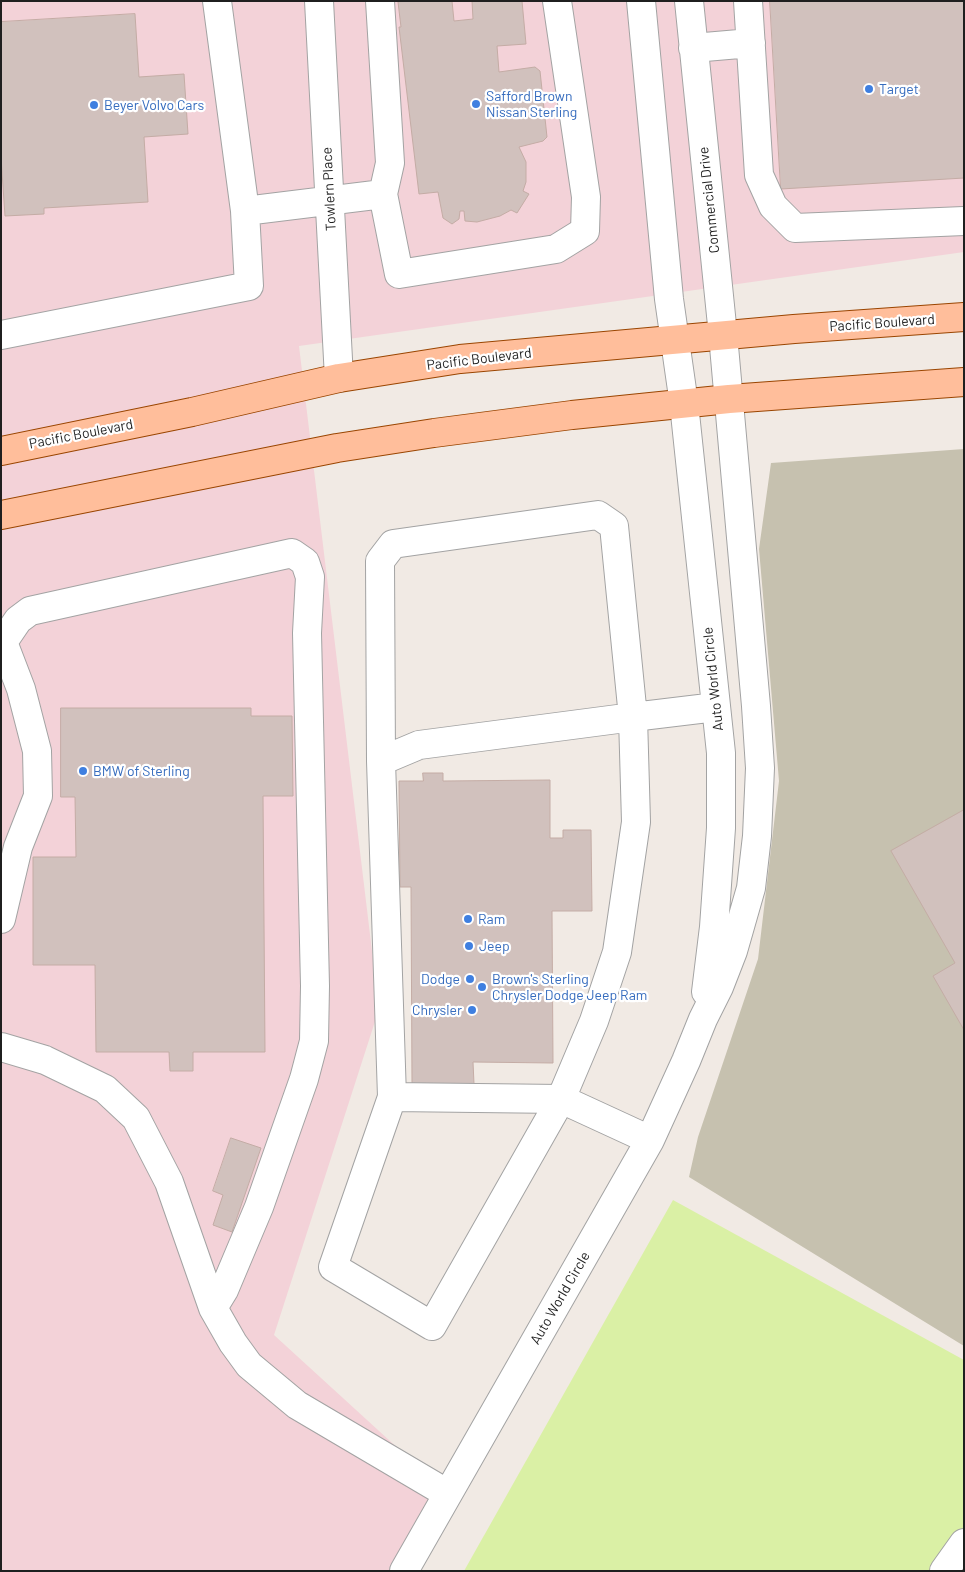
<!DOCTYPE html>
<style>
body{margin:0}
#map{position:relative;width:965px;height:1572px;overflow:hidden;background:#f1eae4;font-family:Barlow,sans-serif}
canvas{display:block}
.frame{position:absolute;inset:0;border:2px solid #1f1f1f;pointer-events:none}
</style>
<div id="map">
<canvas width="965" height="1572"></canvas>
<div class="frame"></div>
</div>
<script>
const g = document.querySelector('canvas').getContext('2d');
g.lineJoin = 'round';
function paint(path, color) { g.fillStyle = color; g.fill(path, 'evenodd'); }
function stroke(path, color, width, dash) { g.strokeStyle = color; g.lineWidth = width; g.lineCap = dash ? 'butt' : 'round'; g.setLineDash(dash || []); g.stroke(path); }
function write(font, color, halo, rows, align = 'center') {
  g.font = font + ' Barlow,sans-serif'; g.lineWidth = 4.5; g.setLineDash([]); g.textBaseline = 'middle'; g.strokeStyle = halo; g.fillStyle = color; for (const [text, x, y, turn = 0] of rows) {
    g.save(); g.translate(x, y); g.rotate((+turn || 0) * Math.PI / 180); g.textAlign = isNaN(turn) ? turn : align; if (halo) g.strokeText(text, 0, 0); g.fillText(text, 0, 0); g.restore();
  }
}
paint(new Path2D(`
 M1,1H964V252L299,346L379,1009L274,1335L448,1494L404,1571H1Z`), '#f3d2d8');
paint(new Path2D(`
 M964,449V1346L689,1177L698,1137L758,959L779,781L759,549L771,463Z`), '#c6c1af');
paint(new Path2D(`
 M673,1200L964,1360V1571H464Z`), '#daf0a5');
const building = new Path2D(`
 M452,1L454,21L473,19L472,1H522L526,44L497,46L499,72L535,67L540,71L547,137L543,141L519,147L526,162V182L523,191L529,194L517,213L511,210L500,216L477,222L465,221L464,211H460L459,219L452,224L443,218L438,192L419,194L399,27H401L398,2Z
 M770,1H964V178L781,189Z
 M135,14L139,77L184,74L188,134L144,137L148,202L44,208V214L5,216L1,157V22Z
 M61,708H251V716H292L293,796H263L265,1052H193V1071H170L169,1052H96L95,965H33V857H76L75,797H61Z
 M423,773H443V781L550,780V838H563V830H591L592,911H552L553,1063L473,1062L474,1084H412L411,887H400L399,781H423Z
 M964,810V1030L933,976L955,963L891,851Z
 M231,1138L261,1148L232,1232L213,1225L223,1195L213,1191Z`);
paint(building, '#d1c1bd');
stroke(building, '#c4aca5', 1);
const minor = new Path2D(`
 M319,1L339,378
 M380,1L390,163L383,194
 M641,1L669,299L684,404L721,753V828L714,927L706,992
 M748,1L759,175L773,206L795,228L964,221
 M693,48L751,43
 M245,211L383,194L399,274L556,249L585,231L586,197L557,1
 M1,335L249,286L245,211L217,1
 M381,761L380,561L393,544L598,515L614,526L633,717L419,745L381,761L392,1097L561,1099L432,1326L333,1267L392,1097
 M1,919L18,847L38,796L37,751L21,689L3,642L18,620L30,611L292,553L305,562L310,577L307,633L315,986L314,1041L304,1079L259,1207L224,1290L213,1308
 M1,1047L45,1060L105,1089L136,1118L169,1182L213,1308L233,1343L249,1365L297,1405L448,1494
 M650,1140L561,1099L594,1021L617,952L636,822L633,717L716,707
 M404,1571L650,1140L686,1061L703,1019L719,987L733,951L751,888L757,836L760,768L756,706L723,335L689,1
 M944,1571L964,1543`);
const major = new Path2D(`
 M1,451L192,412L339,378L460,359L794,329L964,317
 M1,515L337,448L434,433L572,415L729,399L964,382`);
stroke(minor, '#a3a3a3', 30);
stroke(major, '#9a4500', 30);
stroke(minor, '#fff', 28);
stroke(major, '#ffbe9b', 28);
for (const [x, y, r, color] of [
 [869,89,5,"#3f7fe0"],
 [476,104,5,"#3f7fe0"],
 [94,105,5,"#3f7fe0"],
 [83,771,5,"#3f7fe0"],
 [468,919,5,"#3f7fe0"],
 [469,946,5,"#3f7fe0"],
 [470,979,5,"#3f7fe0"],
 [482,987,5,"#3f7fe0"],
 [472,1010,5,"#3f7fe0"]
]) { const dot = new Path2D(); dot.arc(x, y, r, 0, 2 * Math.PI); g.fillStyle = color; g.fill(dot); stroke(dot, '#fff', 2); }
write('14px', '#366cbe', '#fff', [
 ["Target",879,89],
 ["Safford Brown",486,96],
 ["Nissan Sterling",486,112],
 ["Beyer Volvo Cars",104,105],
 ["BMW of Sterling",93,771],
 ["Ram",478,919],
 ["Jeep",479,946],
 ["Dodge",460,979,"right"],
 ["Brown's Sterling",492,979],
 ["Chrysler Dodge Jeep Ram",492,995],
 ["Chrysler",462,1010,"right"]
], 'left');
write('14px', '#1f1f1f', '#fff', [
 ["Towlern Place",329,189,-93],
 ["Commercial Drive",709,200,-96],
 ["Pacific Boulevard",882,323,-4],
 ["Pacific Boulevard",479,359,-7],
 ["Pacific Boulevard",81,434,-11],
 ["Auto World Circle",713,679,-96],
 ["Auto World Circle",560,1298,-60]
]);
</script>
